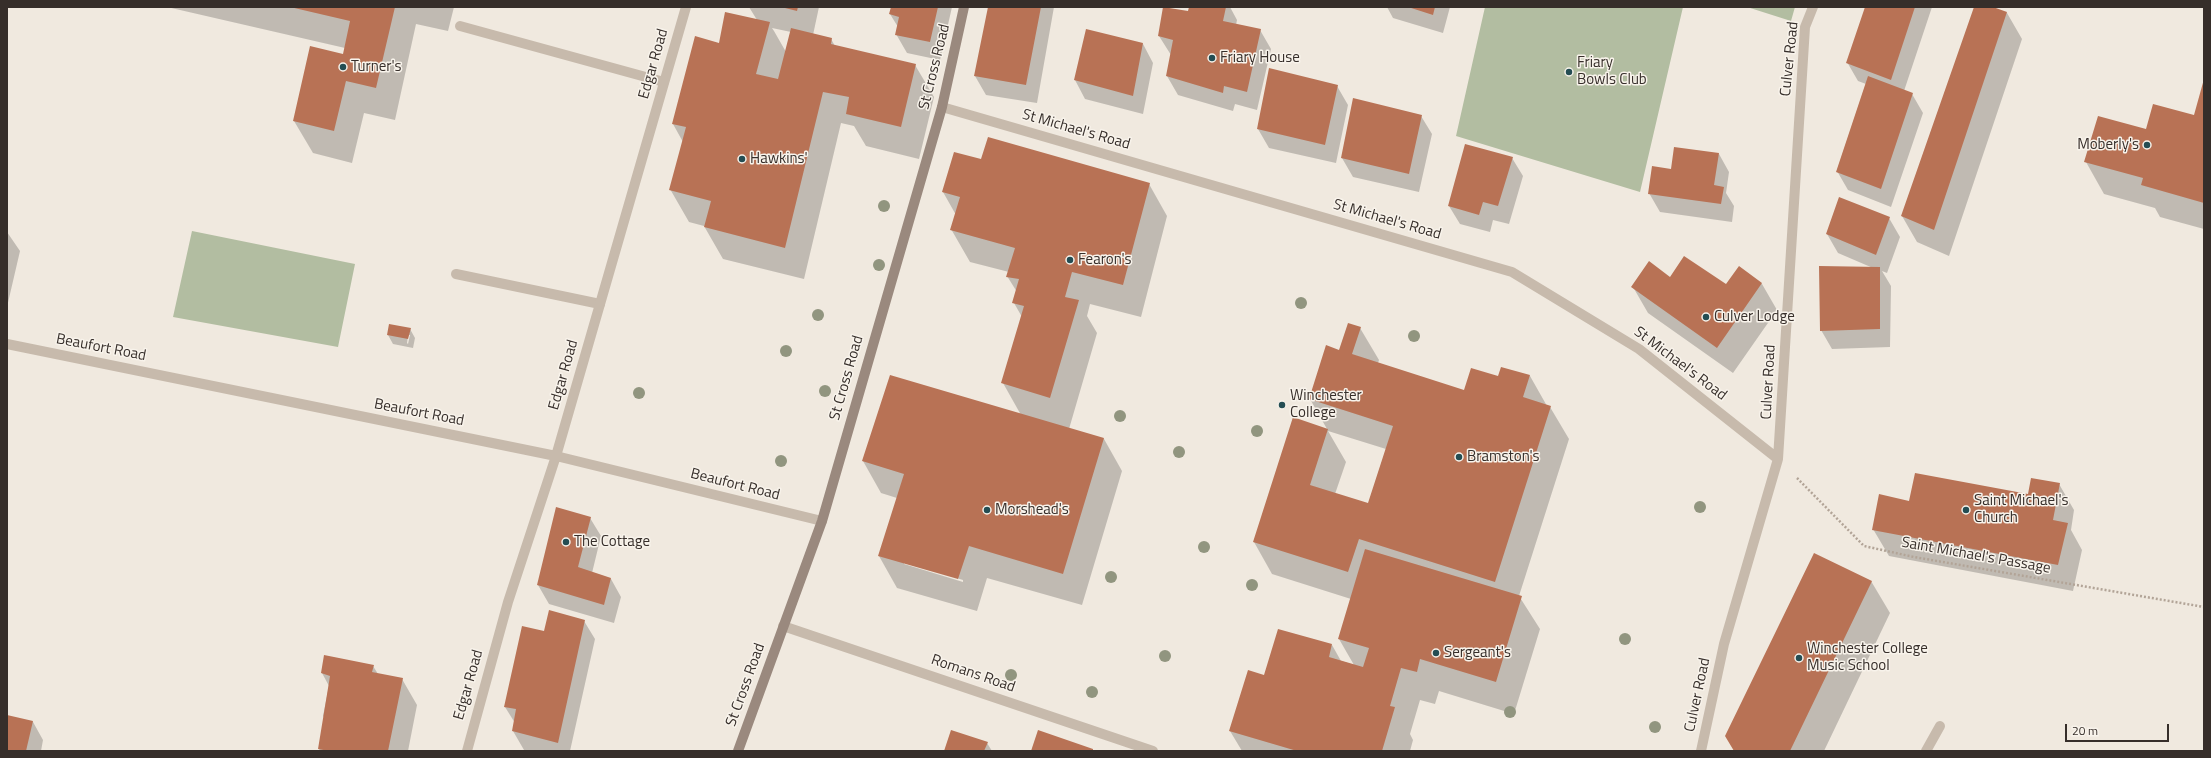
<!DOCTYPE html>
<style>
body{margin:0}
#map{position:relative;width:2211px;height:758px;overflow:hidden;background:#f0e9df;font-family:"Titillium Web",sans-serif}
canvas{display:block}
.frame{position:absolute;inset:0;border:8px solid #362e2a;pointer-events:none}
.scale{position:absolute;left:2065px;top:724px;width:104px;height:18px;box-sizing:border-box;border:2px solid #362e2a;border-top:0;padding-left:5px;font-size:12px;line-height:14px;white-space:nowrap;color:#362e2a;-webkit-text-stroke:3px #f8f3eb;paint-order:stroke}
</style>
<div id="map">
<canvas width="2211" height="758"></canvas>
<div class="frame"></div>
<div class="scale">20 m</div>
</div>
<script>
const g = document.querySelector('canvas').getContext('2d');
g.lineJoin = 'round';
function paint(path, color) { g.fillStyle = color; g.fill(path, 'evenodd'); }
function stroke(path, color, width, dash) { g.strokeStyle = color; g.lineWidth = width; g.lineCap = dash ? 'butt' : 'round'; g.setLineDash(dash || []); g.stroke(path); }
function write(font, color, halo, rows, align = 'center') {
  g.font = font + ' "Titillium Web",sans-serif'; g.lineWidth = 3; g.setLineDash([]); g.textBaseline = 'middle'; g.strokeStyle = halo; g.fillStyle = color; for (const [text, x, y, turn = 0] of rows) {
    g.save(); g.translate(x, y); g.rotate((+turn || 0) * Math.PI / 180); g.textAlign = isNaN(turn) ? turn : align; if (halo) g.strokeText(text, 0, 0); g.fillText(text, 0, 0); g.restore();
  }
}
paint(new Path2D(`
 M1485,7H1683L1640,192L1456,136Z
 M1747,7H1795L1791,21Z
 M192,231L355,264L338,347L173,317Z`), '#b2bda1');
paint(new Path2D(`
 M167,7H454L448,31L416,24L395,120L364,113L352,163L313,153L294,121L344,55L345,48Z
 M749,7H819L813,35L831,39L835,46L915,65L934,97L919,159L866,146L854,126L841,123L804,279L723,259L704,226L689,222L670,189L683,142L673,124L719,44L757,20ZM772,28L791,32L786,52L774,31Z
 M892,7H952L940,60L907,53L896,34L898,27L890,14Z
 M989,7H1054L1037,103L986,95L975,76Z
 M1190,7H1230L1237,20L1236,25L1260,30L1271,49L1257,110L1235,104L1233,111L1178,95L1167,76L1171,55L1159,36L1188,12Z
 M1387,7H1450L1443,33L1393,18Z
 M1866,7H1932L1904,91L1912,94L1923,113L1891,207L1848,190L1837,171L1866,84L1858,81L1847,62Z
 M1975,7H1990L2007,13L2022,39L1949,256L1917,242L1902,216Z
 M1087,30L1143,44L1153,63L1143,114L1085,99L1075,80Z
 M2204,81V229L2160,217L2155,208L2104,194L2086,162L2147,130L2195,117Z
 M1337,86L1348,105L1336,163L1269,148L1258,129Z
 M1421,116L1432,134L1419,192L1353,177L1342,158Z
 M1719,154L1729,172L1726,193L1734,206L1732,222L1660,212L1649,193L1672,170Z
 M1512,158L1523,176L1509,224L1493,220L1490,232L1460,224L1449,206Z
 M982,161L1149,184L1167,216L1141,317L1090,304L1087,316L1097,333L1069,429L1104,439L1122,471L1082,605L987,578L977,611L897,588L879,556L897,498L881,493L863,461L1021,415L1003,383L1022,317L1014,303L1017,292L1007,276L1009,272L970,262L951,229L956,215L943,192ZM904,562L963,580V582L904,564Z
 M1889,218L1900,237L1887,273L1882,271L1891,286L1890,347L1832,349L1821,330L1873,268L1838,253L1827,234Z
 M7,232L20,251L7,307Z
 M1740,268L1762,284L1777,310L1733,373L1648,313L1633,287L1670,279L1727,285Z
 M1360,328L1379,360L1378,363L1464,391L1499,378L1530,376L1547,406L1550,407L1569,439L1519,596L1540,629L1514,714L1439,691L1435,704L1420,700L1410,734L1413,740L1410,751H1242L1230,731L1265,676L1332,645L1341,661L1354,665L1339,639L1351,599L1272,574L1254,542L1327,429L1310,399L1340,351ZM1328,431L1386,449L1368,505L1335,494L1346,462Z
 M410,329L415,338L413,348L393,344L388,335ZM408,335H410L408,344L407,343Z
 M2059,484L2074,510L2071,530L2082,550L2073,591L1889,556L1873,529L1910,502L2029,495Z
 M590,518L601,536L592,573L611,579L621,597L614,623L549,604L538,585Z
 M1871,581L1890,613L1824,751H1735Z
 M584,621L595,639L570,751L524,750L513,731L515,723L505,707L545,632Z
 M373,666L378,674L402,679L417,705L408,751H320L319,749L325,719L323,716L329,686L322,673Z
 M7,716L33,722L43,740L41,751H7Z
 M987,743L992,751H945Z`), '#0003');
paint(new Path2D(`
 M290,7H395L376,88L346,81L334,131L293,121L310,46L343,54L350,21Z
 M781,7H798L797,11Z
 M891,7H938L930,42L895,35L899,17L889,14Z
 M988,7H1041L1026,85L974,76Z
 M1163,7L1188,11L1189,7H1226L1223,21L1261,29L1247,92L1224,86L1223,93L1166,76L1173,40L1158,36Z
 M1408,7H1435L1433,15Z
 M1865,7H1915L1891,80L1846,63Z
 M1974,7H1993L2007,12L1934,230L1901,216Z
 M725,12L770,22L756,74L778,79L791,28L832,38L831,44L916,64L901,127L846,114L849,97L823,92L785,248L704,227L711,201L669,190L686,127L672,124L695,36L719,43Z
 M1086,29L1143,43L1133,96L1074,80Z
 M1269,68L1338,85L1325,145L1257,129Z
 M1868,76L1913,93L1881,189L1836,172Z
 M2204,79V203L2141,185L2143,178L2084,162L2098,116L2146,129L2153,104L2194,115Z
 M1353,98L1422,115L1409,174L1341,158Z
 M988,137L1150,183L1123,285L1072,272L1065,297L1079,300L1050,398L1001,383L1024,306L1012,303L1019,279L1006,277L1015,248L950,230L960,197L942,192L954,152L981,159Z
 M1465,144L1513,157L1498,206L1483,202L1479,215L1448,206Z
 M1674,147L1719,153L1714,185L1724,187L1721,204L1648,194L1652,166L1671,169Z
 M1839,197L1890,217L1876,255L1826,234Z
 M1684,256L1726,284L1739,266L1762,283L1717,348L1631,287L1649,261L1670,277Z
 M1819,266L1880,267V329L1820,331Z
 M1348,323L1361,327L1352,354L1464,390L1471,368L1498,376L1501,367L1530,375L1523,397L1551,406L1495,582L1359,539L1348,572L1253,542L1293,417L1328,429L1310,485L1368,503L1393,426L1309,399L1326,345L1339,350Z
 M389,324L411,328L408,339L387,335Z
 M890,375L1104,438L1063,574L969,546L958,579L878,556L904,474L862,461Z
 M1915,473L2028,494L2031,478L2060,483L2053,520L2068,523L2058,565L1872,530L1879,494L1909,501Z
 M556,507L591,517L578,567L611,578L604,605L537,585Z
 M1365,549L1522,596L1496,682L1420,659L1417,672L1401,668L1390,706L1395,707L1382,751H1297L1229,731L1248,670L1264,675L1278,629L1332,644L1329,657L1363,667L1369,648L1338,639Z
 M1814,553L1872,581L1790,751H1734L1725,736Z
 M549,610L585,620L558,743L512,731L516,709L504,707L522,626L544,631Z
 M324,655L374,665L372,672L403,678L388,751H329L318,749L330,676L321,673Z
 M7,715L33,721L26,751H7Z
 M951,730L988,742L984,751H944Z
 M1038,730L1093,749V751H1031Z`), '#b87255');
stroke(new Path2D(`
 M1797,478L1864,546L1914,557L2204,607`), '#b2a497', 2.5, [2, 2]);
stroke(new Path2D(`
 M460,26L664,82
 M456,274L600,304
 M1926,751L1940,726`), '#c7baac', 10);
stroke(new Path2D(`
 M942,107L1512,272L1639,349L1778,459
 M7,344L556,456L822,521
 M783,626L1153,751
 M467,751L508,602L556,456L686,7
 M1701,751L1724,644L1778,459L1805,27L1813,7`), '#c7baac', 10);
stroke(new Path2D(`
 M738,751L822,521L942,107L964,7`), '#9a897e', 10);
g.fillStyle = '#91957f';
for (const [x, y] of [
 [884,206],
 [879,265],
 [1301,303],
 [818,315],
 [1414,336],
 [786,351],
 [825,391],
 [639,393],
 [1120,416],
 [1257,431],
 [1179,452],
 [781,461],
 [1700,507],
 [1204,547],
 [1111,577],
 [1252,585],
 [1625,639],
 [1165,656],
 [1011,675],
 [1092,692],
 [1510,712],
 [1655,727]
]) { g.beginPath(); g.arc(x, y, 6, 0, 2 * Math.PI); g.fill(); }
for (const [x, y, r, color] of [
 [1212,58,4,"#244d53"],
 [343,67,4,"#244d53"],
 [1569,72,4,"#244d53"],
 [2147,145,4,"#244d53"],
 [742,159,4,"#244d53"],
 [1070,260,4,"#244d53"],
 [1706,317,4,"#244d53"],
 [1282,405,4,"#244d53"],
 [1459,457,4,"#244d53"],
 [987,510,4,"#244d53"],
 [1966,510,4,"#244d53"],
 [566,542,4,"#244d53"],
 [1436,653,4,"#244d53"],
 [1799,658,4,"#244d53"]
]) { const dot = new Path2D(); dot.arc(x, y, r, 0, 2 * Math.PI); g.fillStyle = color; g.fill(dot); stroke(dot, '#f8f3eb', 1.5); }
write('15px', '#362e2a', '#f8f3eb', [
 ["Friary House",1220,58],
 ["Friary",1577,63],
 ["Bowls Club",1577,80],
 ["Turner's",351,67],
 ["Moberly's",2139,145,"right"],
 ["Hawkins'",750,159],
 ["Fearon's",1078,260],
 ["Culver Lodge",1714,317],
 ["Winchester",1290,396],
 ["College",1290,413],
 ["Bramston's",1467,457],
 ["Saint Michael's",1974,501],
 ["Church",1974,518],
 ["Morshead's",995,510],
 ["The Cottage",574,542],
 ["Winchester College",1807,649],
 ["Music School",1807,666],
 ["Sergeant's",1444,653]
], 'left');
write('15px', '#362e2a', '#f8f3eb', [
 ["Culver Road",1790,59,-84],
 ["Edgar Road",654,64,-74],
 ["St Cross Road",935,67,-76],
 ["St Michael's Road",1076,130,16],
 ["St Michael's Road",1387,220,16],
 ["Beaufort Road",101,348,11],
 ["St Michael's Road",1680,364,37],
 ["Edgar Road",564,375,-74],
 ["St Cross Road",847,378,-74],
 ["Culver Road",1769,382,-87],
 ["Beaufort Road",419,413,11],
 ["Beaufort Road",735,485,14],
 ["Saint Michael's Passage",1976,556,10],
 ["Romans Road",973,674,19],
 ["Edgar Road",469,685,-74],
 ["St Cross Road",746,685,-70],
 ["Culver Road",1698,695,-78]
]);
</script>
